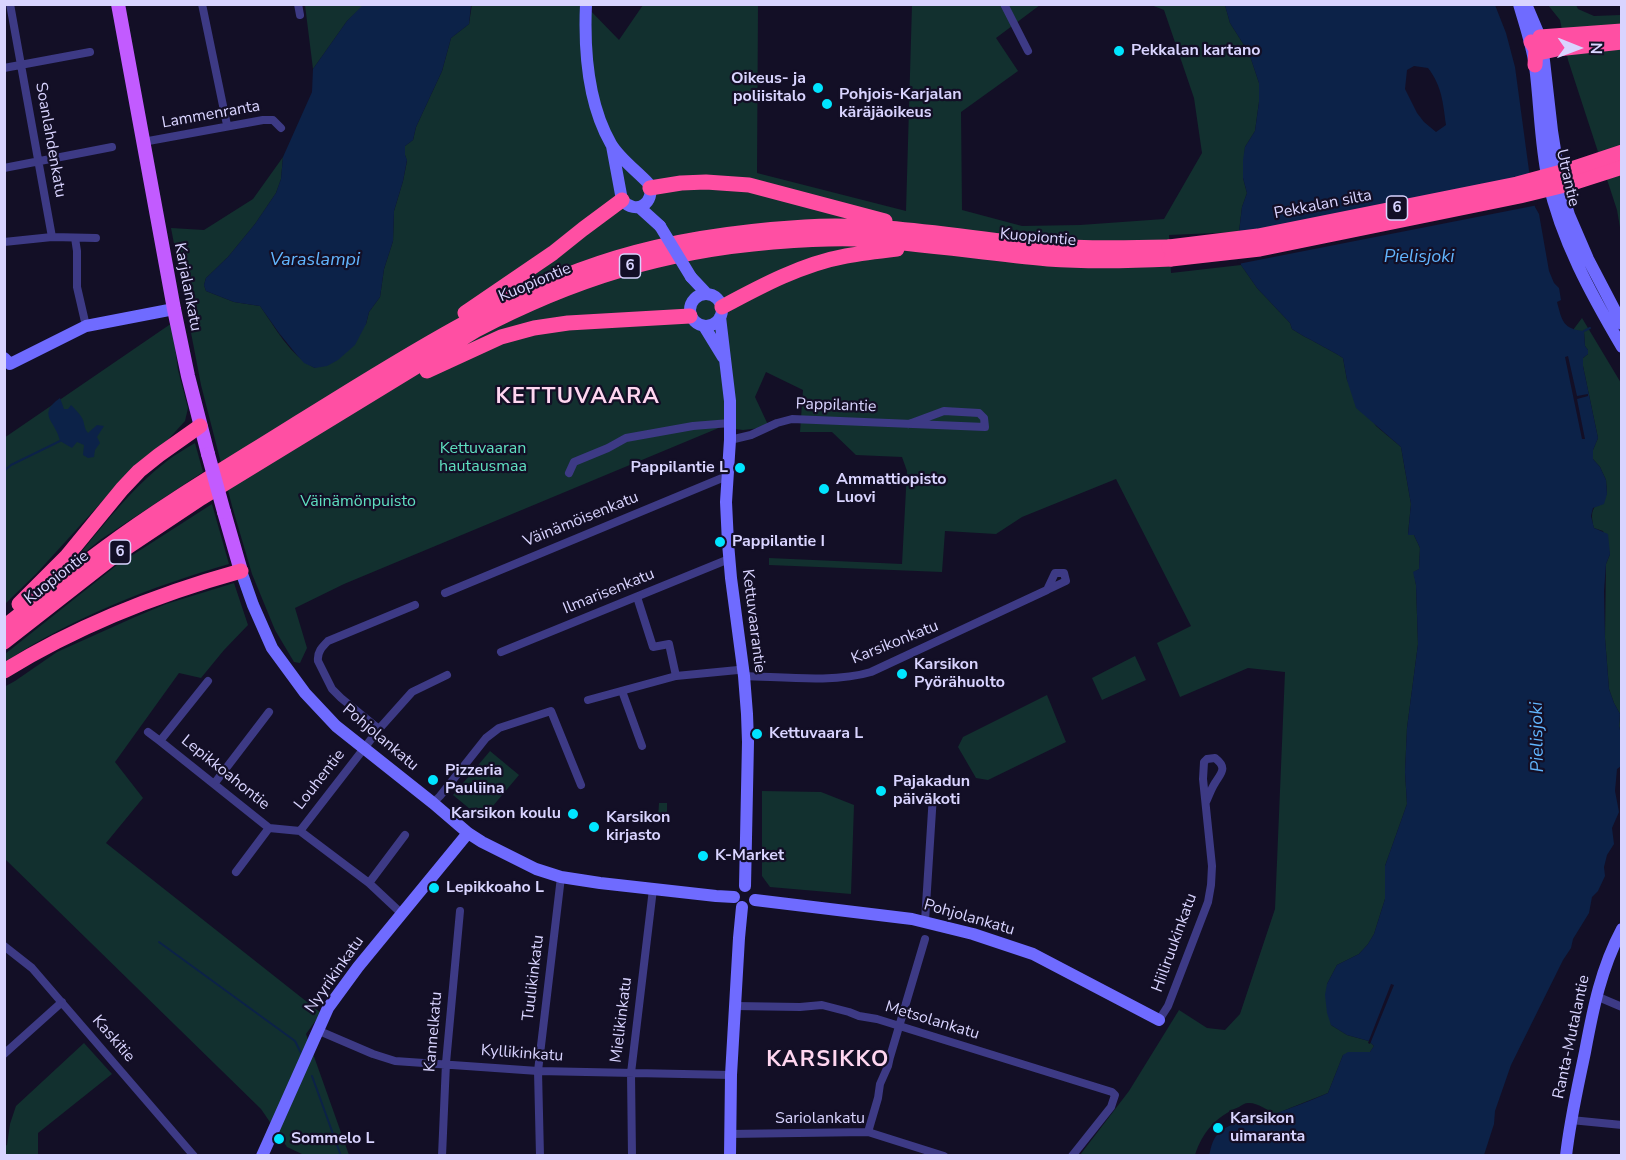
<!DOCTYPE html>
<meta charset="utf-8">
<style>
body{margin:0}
#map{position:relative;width:1626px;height:1160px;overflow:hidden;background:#130f26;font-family:"Nunito Sans",sans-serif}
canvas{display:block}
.frame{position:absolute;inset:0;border:6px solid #d9d4ff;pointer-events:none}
.north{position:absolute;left:1548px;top:18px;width:60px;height:60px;-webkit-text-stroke:4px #130f26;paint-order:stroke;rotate:91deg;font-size:16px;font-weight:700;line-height:24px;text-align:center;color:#d9d4ff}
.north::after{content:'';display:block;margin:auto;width:21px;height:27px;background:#d9d4ff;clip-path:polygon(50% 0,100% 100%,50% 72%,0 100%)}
</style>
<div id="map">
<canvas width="1626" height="1160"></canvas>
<div class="frame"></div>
<div class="north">N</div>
</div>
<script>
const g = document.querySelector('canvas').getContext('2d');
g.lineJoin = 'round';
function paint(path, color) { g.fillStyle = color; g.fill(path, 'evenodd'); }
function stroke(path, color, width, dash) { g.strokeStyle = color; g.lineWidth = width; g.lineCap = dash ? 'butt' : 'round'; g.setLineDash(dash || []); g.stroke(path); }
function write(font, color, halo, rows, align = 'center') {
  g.font = font + ' "Nunito Sans",sans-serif'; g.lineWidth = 4.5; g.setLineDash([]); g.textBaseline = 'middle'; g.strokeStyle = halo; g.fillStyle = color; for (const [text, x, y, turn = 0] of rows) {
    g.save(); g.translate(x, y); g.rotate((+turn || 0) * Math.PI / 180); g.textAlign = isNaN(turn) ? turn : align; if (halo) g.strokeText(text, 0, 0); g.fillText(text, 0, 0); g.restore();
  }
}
paint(new Path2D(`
 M472,4L585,5L619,40L643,5H758L757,173L906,211L912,5H1040L996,38L1018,71L961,112L962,210L1022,226L1080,225L1164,219L1202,153L1194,98L1164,10L1151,5H1225L1230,23L1249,53L1259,83V102L1255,131L1245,147L1243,178L1247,193L1242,207L1239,232L1169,235L1171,273L1241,265L1257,288L1290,323L1292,329C1309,340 1326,347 1343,358L1347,380L1376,426L1401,447L1411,504L1408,534L1414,535L1420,548L1419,569L1414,572L1416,585L1418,644L1407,728L1405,772L1407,804L1385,866V899L1374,934L1368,944L1359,954L1337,965L1327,984L1331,1025L1347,1035L1369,1041L1374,1046L1370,1052L1343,1055L1328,1093L1275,1114C1268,1110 1256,1102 1248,1103C1245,1103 1242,1105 1239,1107C1216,1116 1202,1133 1195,1155H1080L1129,1091L1179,1010L1207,1028L1225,1030L1240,1014L1275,909L1285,672L1248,668L1180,697L1157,643L1191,626L1116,479L1022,517L996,534L945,531L942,572L769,565V558L902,564L907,471L902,457L856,455L832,432H800L803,390L766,372L755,397L769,427L743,430L721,427L344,584L295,608L307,648L300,663L294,662L275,630L252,574L232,506L201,385L171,228L204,230L253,199L283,157L281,179L276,193L255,224L228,257L206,278L204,285L206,291L234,302L260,306C275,327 290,356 315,368L366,324L369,312L380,297L384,269L393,241L394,211L403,181L407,161L405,155V146L413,140L416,127L442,71L451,38L469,24Z
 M305,5H364L347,21L313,69Z
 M1548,5H1576L1578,9L1594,16L1621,15V233L1617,210L1568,60L1560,20Z
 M1582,318L1621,383V734L1619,726L1620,714L1614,703L1609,689L1605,638L1606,564L1610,554L1603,531L1594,528C1589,509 1594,507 1607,494L1606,480L1600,467L1593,459V450L1598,438L1583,366V358L1588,354V350L1585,346L1584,332L1573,330Z
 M172,323L178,370L188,408L185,421L164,444L117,485L36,574L5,604L4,438Z
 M195,443L203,472L100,540L71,564C101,529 130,489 167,461C176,454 185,449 195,443Z
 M212,504L229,564C153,586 71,618 5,662V654L117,565Z
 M234,583L248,625L224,650L201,678L179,673L115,762L143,798L106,843L321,1013L306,1034L349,1155H304L287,1147L261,1109L5,859L4,687L15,681L57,652L135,617L166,604Z
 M1135,656L1146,680L1102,700L1092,678Z
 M1047,695L1066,742L988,780L976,778L958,747L963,737Z
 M490,751L519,775L482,819L453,795Z
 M762,791L821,792L854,805L851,894L770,887L762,876Z
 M659,803H667V819H658Z
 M84,1043L112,1074L38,1133V1155H5V1146L7,1145L10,1124L16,1106Z`), '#12302f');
paint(new Path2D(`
 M364,4L471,5L469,24L451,38L442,71L416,127L413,140L405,146V155L407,160L403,181L394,211L393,241L384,269L380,297L369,312L366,324L355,345L338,360L327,366L315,368L304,363L296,354L279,333L260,306L234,302L206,291L204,285L206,278L228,257L255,224L276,193L281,179L283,157L312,92L313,69L347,21Z
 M1225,5H1495L1506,33L1515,67L1530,178L1535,207L1539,214L1549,271L1554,283L1559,288L1561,300L1557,302C1562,321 1563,329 1584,331L1585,346L1588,350V354L1583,358V366L1598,438L1593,450V459L1600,467L1606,480L1607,494L1604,504L1593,508L1591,516L1594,528L1608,534L1610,554L1606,564L1604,591L1605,638L1609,689L1614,703L1620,714L1619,726L1621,734V766L1617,769L1615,791L1619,812L1612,828L1614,844L1607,855L1604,867L1605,876L1598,891L1592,897L1589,913L1573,939L1571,948L1563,960L1511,1065L1495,1111L1494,1124L1484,1155L1209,1156C1211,1148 1212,1140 1218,1134C1231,1120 1250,1122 1266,1117C1287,1109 1308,1102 1328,1093L1343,1055L1348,1052H1370L1374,1046L1369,1041L1347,1035L1331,1025L1327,1013L1325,995L1327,984L1337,965L1359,954L1368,944L1374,934L1385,899V866L1407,804L1405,772L1407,728L1418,644L1416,585L1413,572L1419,569L1420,548L1414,535H1408L1411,504L1401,447L1356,408L1347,380L1343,358C1326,347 1309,340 1292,329L1290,323L1257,288L1241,265L1239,253V232L1242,207L1247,193L1243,178V160L1245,147L1255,131L1259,102V83L1249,53L1230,23ZM1414,66L1428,68C1442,86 1443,103 1446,125L1436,132L1424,122L1417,113L1405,89L1407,70Z
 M60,398L64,409H68L71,405C75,409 81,415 83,420C85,426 84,428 88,433L97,425L104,426L97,437L100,443L95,450L94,457L88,458L83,455L84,445L77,442L72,448L60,441C56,421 36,415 60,398Z`), '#0c2248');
paint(new Path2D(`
 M1535,188L1538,205L1238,264L1236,253Z
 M1568,356L1577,396L1588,394V396L1577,399L1585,439H1582L1565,357Z
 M1391,984L1394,985L1370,1044L1368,1043Z`), '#130f26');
stroke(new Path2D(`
 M1584,331L1590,328
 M4,471L11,465L60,441
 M159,942L295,1041L301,1053
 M312,1076L341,1156`), '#0c2248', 2);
stroke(new Path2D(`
 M10,4L52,237L96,238
 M202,4L227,125
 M298,4L300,15
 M1004,4L1028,51
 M4,68L90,52
 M143,142L263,120H273L281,128
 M4,168L112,147
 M75,238L77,251V287L86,326
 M4,242L52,237
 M730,440L751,435L777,423L792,419L985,427L984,418L979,413L944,411L909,424
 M569,473L574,462L608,448L626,438L693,426L730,423
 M445,593L727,476
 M637,597L653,647L669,644L676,676
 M501,652L729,559
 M744,676C783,677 835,683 871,672L1047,590L1055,573H1064L1066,581L1047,590
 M622,691L642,746
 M588,700L676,676L738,670
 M379,729L341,698L332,689L318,661C317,652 322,647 328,641L415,605
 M148,732L160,741L269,828L300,831L369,883L401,913
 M160,741L208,681
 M214,784L269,712
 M433,803L440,796L486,738L499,728L551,711L581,785
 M300,831L379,729L412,692L447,675
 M236,872L269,828
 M369,883L405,835
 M925,921L933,795
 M4,946L32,968L194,1156
 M1596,996L1622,1007
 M735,1006L800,1007L822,1005L849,1012L859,1016L877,1019L1112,1092L1115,1095L1111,1107L1072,1156
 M1159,1020L1168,1006L1208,902L1211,885L1212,866L1203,779L1204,762L1207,759L1215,758C1228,768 1221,773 1215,783C1211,789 1209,796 1206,802
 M317,1030L373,1054L395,1061L538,1071L731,1075
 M4,1054L62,1002
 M1571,1120L1622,1125
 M868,1132L878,1098L880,1084L888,1066L890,1057L925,939
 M729,1134L868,1132L944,1156
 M442,1156L446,1063L460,911
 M540,1156L538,1071L561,877
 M632,1156L631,1073L653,889`), '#3d3a85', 8);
stroke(new Path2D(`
 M586,4C584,49 588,104 611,144C620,159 637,171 649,184C656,203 636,216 622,200L612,146
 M1519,4C1525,25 1532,45 1535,66C1540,104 1540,143 1548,180C1561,240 1591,294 1622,347
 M1526,4L1540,37L1543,52L1552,131L1561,188L1569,215L1588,259L1622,324
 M639,207L660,226
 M691,277L707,294
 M690 310a16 16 0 1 1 32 0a16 16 0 1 1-32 0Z
 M720,317L730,401V440L726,502L728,543L731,578L744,676L747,714L748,742L745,886
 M704,326L723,357
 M4,358L10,364L86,326L174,309
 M241,571L253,605L272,648L305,693L336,726L433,803L468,833L482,842L536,869L561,877L600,883L716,896L734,897
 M755,900L912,919L973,934L1033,954L1159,1020
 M262,1156L328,1008L358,967L468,833
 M730,1156L731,1075L739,938L742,907
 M1566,1156C1570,1120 1578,1086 1585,1052C1593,1009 1601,968 1622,929`), '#6f6bff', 12);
stroke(new Path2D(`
 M118,4L174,309L188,376L208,454
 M224,512L241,571`), '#c25bff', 14);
stroke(new Path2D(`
 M1531,42L1536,49L1543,52L1557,49L1622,42
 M1535,65L1536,49L1540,37L1622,31
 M1569,184L1622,167
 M650,188L681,183L706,182L749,185L885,221
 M722,307C761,286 802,264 846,256C863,253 880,251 897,249
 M465,313L553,253L583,229L622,200
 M427,371L501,337L534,328L568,323L690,316
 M19,604L67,556L122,489L139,471L159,455L200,426
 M4,627C38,600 71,573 105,548C167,502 234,463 299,422C400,360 501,293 616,258C678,239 741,231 805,227C886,222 967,239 1048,246C1088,249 1129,248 1169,247
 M4,642L114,556L201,498L476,330C573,279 664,251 773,242C800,240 827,238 855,239C919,243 984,253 1048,259C1089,262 1130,261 1171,259
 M4,671C77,626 158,594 241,571`), '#ff4fa3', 15);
stroke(new Path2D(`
 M660,226L691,277`), '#6f6bff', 12);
stroke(new Path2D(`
 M208,454L224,512`), '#c25bff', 14);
stroke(new Path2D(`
 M1169,247L1258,236L1517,184L1565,171L1622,152
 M1171,259L1260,249L1520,196L1569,184`), '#ff4fa3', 15);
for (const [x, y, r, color] of [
 [1119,51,6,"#00e5ff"],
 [818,88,6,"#00e5ff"],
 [827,104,6,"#00e5ff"],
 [740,468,6,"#00e5ff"],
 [824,489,6,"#00e5ff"],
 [720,542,6,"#00e5ff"],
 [902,674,6,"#00e5ff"],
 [757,734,6,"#00e5ff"],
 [433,780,6,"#00e5ff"],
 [881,791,6,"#00e5ff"],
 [573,814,6,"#00e5ff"],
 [594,827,6,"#00e5ff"],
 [703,856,6,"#00e5ff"],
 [434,888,6,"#00e5ff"],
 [1218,1128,6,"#00e5ff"],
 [279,1139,6,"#00e5ff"]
]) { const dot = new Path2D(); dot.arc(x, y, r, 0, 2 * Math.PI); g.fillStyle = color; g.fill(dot); stroke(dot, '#130f26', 2); }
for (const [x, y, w] of [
 [1397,208,21],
 [630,266,21],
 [120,552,21]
]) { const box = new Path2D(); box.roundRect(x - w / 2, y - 12, w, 24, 4.5); g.fillStyle = '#130f26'; g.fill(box); stroke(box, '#d9d4ff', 1.5); }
write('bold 15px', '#d9d4ff', null, [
 ["6",1397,208],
 ["6",630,266],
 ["6",120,552]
]);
write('bold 16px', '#d9d4ff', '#130f26', [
 ["Pekkalan kartano",1131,51],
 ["Oikeus- ja",806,79,"right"],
 ["poliisitalo",806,97,"right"],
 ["Pohjois-Karjalan",839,95],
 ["käräjäoikeus",839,113],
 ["Pappilantie L",728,468,"right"],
 ["Ammattiopisto",836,480],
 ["Luovi",836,498],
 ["Pappilantie I",732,542],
 ["Karsikon",914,665],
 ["Pyörähuolto",914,683],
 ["Kettuvaara L",769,734],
 ["Pizzeria",445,771],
 ["Pauliina",445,789],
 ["Pajakadun",893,782],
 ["päiväkoti",893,800],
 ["Karsikon koulu",561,814,"right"],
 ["Karsikon",606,818],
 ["kirjasto",606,836],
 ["K-Market",715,856],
 ["Lepikkoaho L",446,888],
 ["Karsikon",1230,1119],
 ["uimaranta",1230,1137],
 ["Sommelo L",291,1139]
], 'left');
write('16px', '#d9d4ff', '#130f26', [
 ["Lammenranta",211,115,-10],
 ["Soanlahdenkatu",50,140,80],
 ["Utrantie",1567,178,77],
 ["Pekkalan silta",1323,205,-11],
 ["Kuopiontie",1038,238,5],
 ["Kuopiontie",535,283,-23],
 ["Karjalankatu",187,287,79],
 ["Pappilantie",836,406,2],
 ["Väinämöisenkatu",581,520,-22],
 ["Kuopiontie",57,578,-38],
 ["Ilmarisenkatu",609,592,-22],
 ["Kettuvaarantie",753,621,83],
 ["Karsikonkatu",895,643,-22],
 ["Pohjolankatu",380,738,40],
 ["Lepikkoahontie",225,773,39],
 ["Louhentie",320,780,-52],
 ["Pohjolankatu",969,918,16],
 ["Hiiliruukinkatu",1175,943,-70],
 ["Nyyrikinkatu",335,975,-55],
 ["Tuulikinkatu",534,978,-83],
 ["Mielikinkatu",622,1020,-83],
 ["Metsolankatu",932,1021,17],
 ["Kannelkatu",434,1032,-85],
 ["Ranta-Mutalantie",1572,1037,-78],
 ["Kaskitie",113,1039,49],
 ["Kyllikinkatu",522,1054,4],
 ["Sariolankatu",820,1119]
]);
write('16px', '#5fe0c0', '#130f26', [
 ["Kettuvaaran",483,449],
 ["hautausmaa",483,467],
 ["Väinämönpuisto",358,502]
]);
write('italic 18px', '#62b6ff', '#130f26', [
 ["Pielisjoki",1419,258],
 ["Varaslampi",315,261],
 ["Pielisjoki",1538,737,-91]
]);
g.letterSpacing = '1.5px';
write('bold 22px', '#ffd6f0', '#130f26', [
 ["KETTUVAARA",578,398],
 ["KARSIKKO",828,1061]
]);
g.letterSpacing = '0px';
</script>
